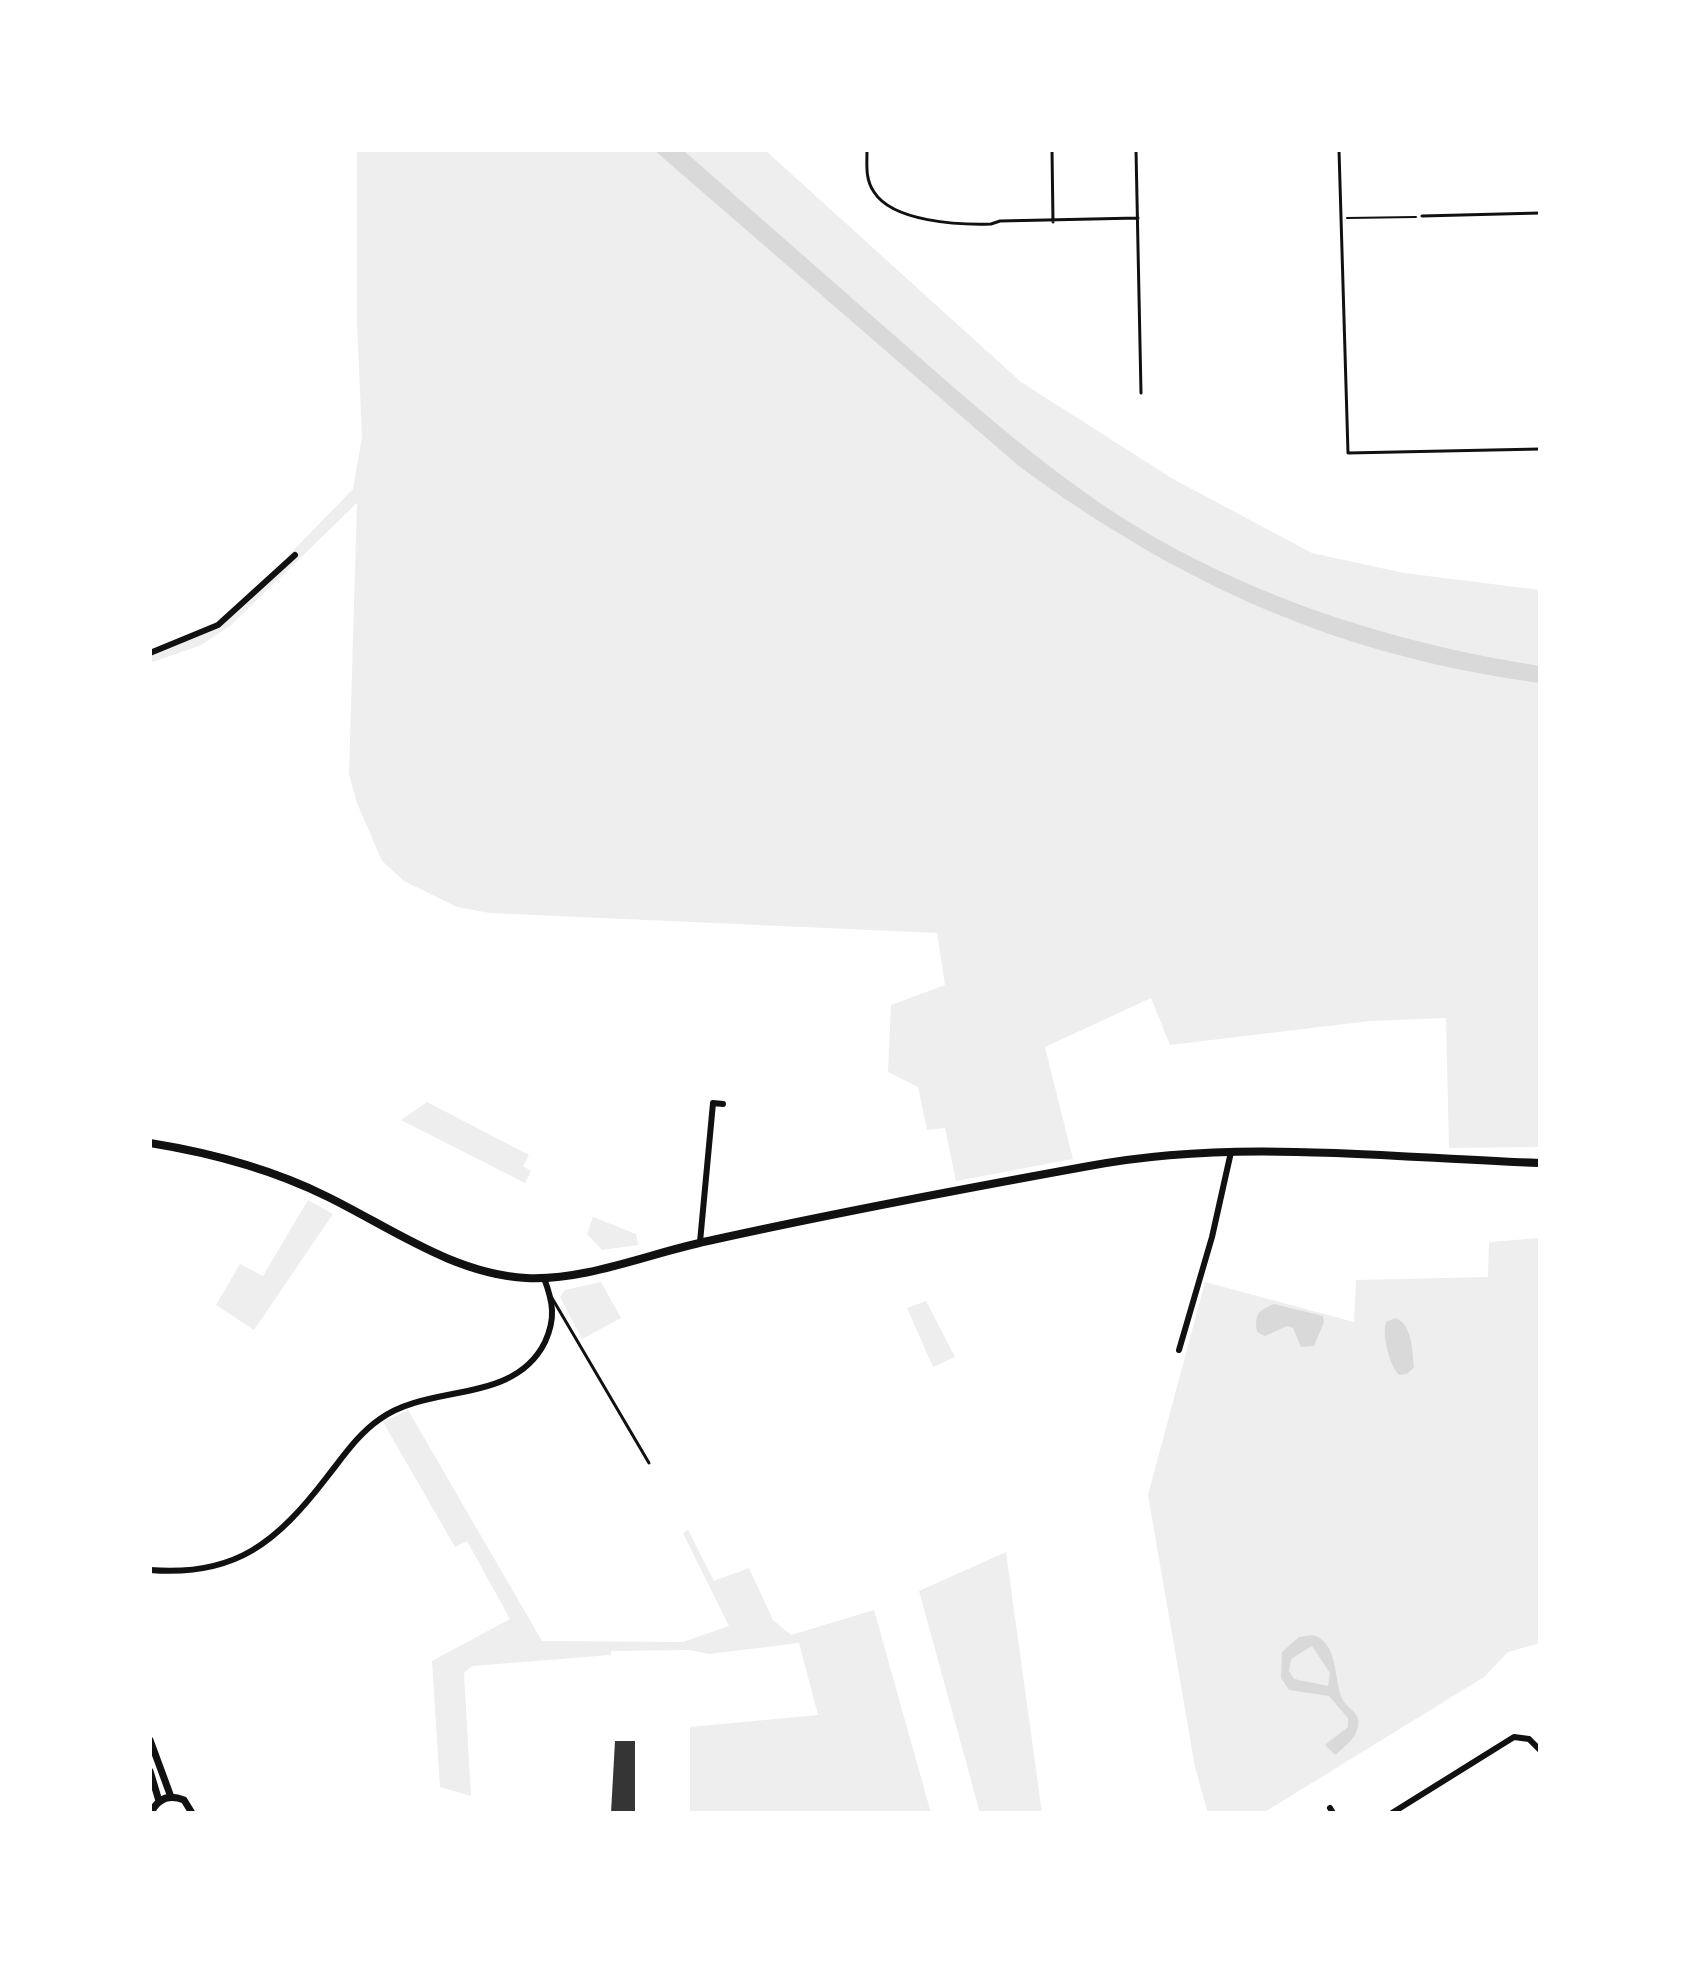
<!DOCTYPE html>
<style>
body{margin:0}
#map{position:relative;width:1690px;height:1963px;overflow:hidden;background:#fff;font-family:Lato,sans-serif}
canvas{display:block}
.frame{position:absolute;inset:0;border:152px solid #fff;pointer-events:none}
</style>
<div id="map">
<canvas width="1690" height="1963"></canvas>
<div class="frame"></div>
</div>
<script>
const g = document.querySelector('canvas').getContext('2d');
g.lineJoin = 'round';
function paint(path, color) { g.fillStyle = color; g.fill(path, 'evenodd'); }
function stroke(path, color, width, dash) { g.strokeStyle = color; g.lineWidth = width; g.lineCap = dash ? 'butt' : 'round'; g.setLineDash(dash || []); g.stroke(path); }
paint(new Path2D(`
 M357,150H765L1021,382L1173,479L1312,553L1404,573L1540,590V1147L1449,1148L1446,1018L1370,1021L1170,1045L1151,998L1045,1047L1073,1159L956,1181L945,1128L927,1130L918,1087L888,1072L891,1005L945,985L937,933L490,913L457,907L404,881L382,861L357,803L349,774L357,503L230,626L201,645L150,663V655L219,627L353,489L362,437L357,321Z
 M427,1102L529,1155L523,1166L531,1171L525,1183L401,1120Z
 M308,1200L333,1214L254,1330L216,1305L240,1264L263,1276Z
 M593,1217L636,1234L638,1245L602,1250L587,1234Z
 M1540,1238V1643L1508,1652L1484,1677L1263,1813H1208L1195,1767L1148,1495L1205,1282L1354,1322L1356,1280L1488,1277L1489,1242Z
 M601,1282L621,1318L582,1339L560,1297L565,1290Z
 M926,1301L955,1357L933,1367L907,1308Z
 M408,1410L542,1641L683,1642L729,1626L683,1533L688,1530L714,1581L749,1568L773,1620L791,1635L874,1610L931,1813H690V1727L818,1715L799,1643L709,1654L689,1650L611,1651V1655L472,1666L464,1673L471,1796L440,1787L432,1661L510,1619L467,1541L455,1547L383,1422Z
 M1006,1552L1042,1813H980L919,1591Z`), '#eee');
paint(new Path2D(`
 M654,150H683C759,217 835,283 911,350C993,422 1076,495 1172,547C1287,609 1412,646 1540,666V683C1339,656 1183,586 1020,467Z
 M1274,1304L1323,1316L1324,1322L1314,1346L1301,1347L1293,1328L1287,1326L1265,1336L1257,1332C1254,1314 1259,1310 1274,1304Z
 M1396,1318C1413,1326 1412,1351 1414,1367L1407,1374L1399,1375C1389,1364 1382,1336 1386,1322Z
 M1313,1635C1340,1643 1333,1683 1343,1700C1348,1709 1361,1713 1358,1726C1356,1739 1344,1747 1335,1755L1325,1745L1348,1727V1718L1329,1696L1289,1690L1281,1678L1282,1652L1299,1637ZM1312,1646L1330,1673L1328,1686L1294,1679L1289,1671L1291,1659Z`), '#d9d9d9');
paint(new Path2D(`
 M615,1741H635V1813H611Z`), '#353535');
stroke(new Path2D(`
 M1347,218L1416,217`), '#111', 2);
stroke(new Path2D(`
 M867,150C867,165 865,179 874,192C893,222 959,225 991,224L1000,221L1138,218
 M1052,150L1053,222
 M1136,150L1141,393
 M1339,150L1348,453L1540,449
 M1422,216L1540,213
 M552,1298L649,1463`), '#111', 3);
stroke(new Path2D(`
 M150,653L218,625L295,555
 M700,1242L713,1103L723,1104
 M1179,1350L1212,1237L1231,1152
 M150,1570C236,1577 277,1542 327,1477C343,1457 358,1434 380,1419C429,1383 514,1405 545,1342C556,1318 553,1302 544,1278
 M1330,1808L1333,1813
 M1392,1813L1514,1737L1529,1739L1540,1750`), '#111', 6);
stroke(new Path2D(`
 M150,1740L171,1797
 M150,1771L159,1801
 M151,1813C158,1798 169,1794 184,1800L192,1813`), '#111', 7);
stroke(new Path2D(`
 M150,1143C212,1153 272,1169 328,1197C391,1228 454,1274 526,1278C586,1281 650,1253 708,1241C834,1213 962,1189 1089,1166C1236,1138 1391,1158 1540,1163`), '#111', 8);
</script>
